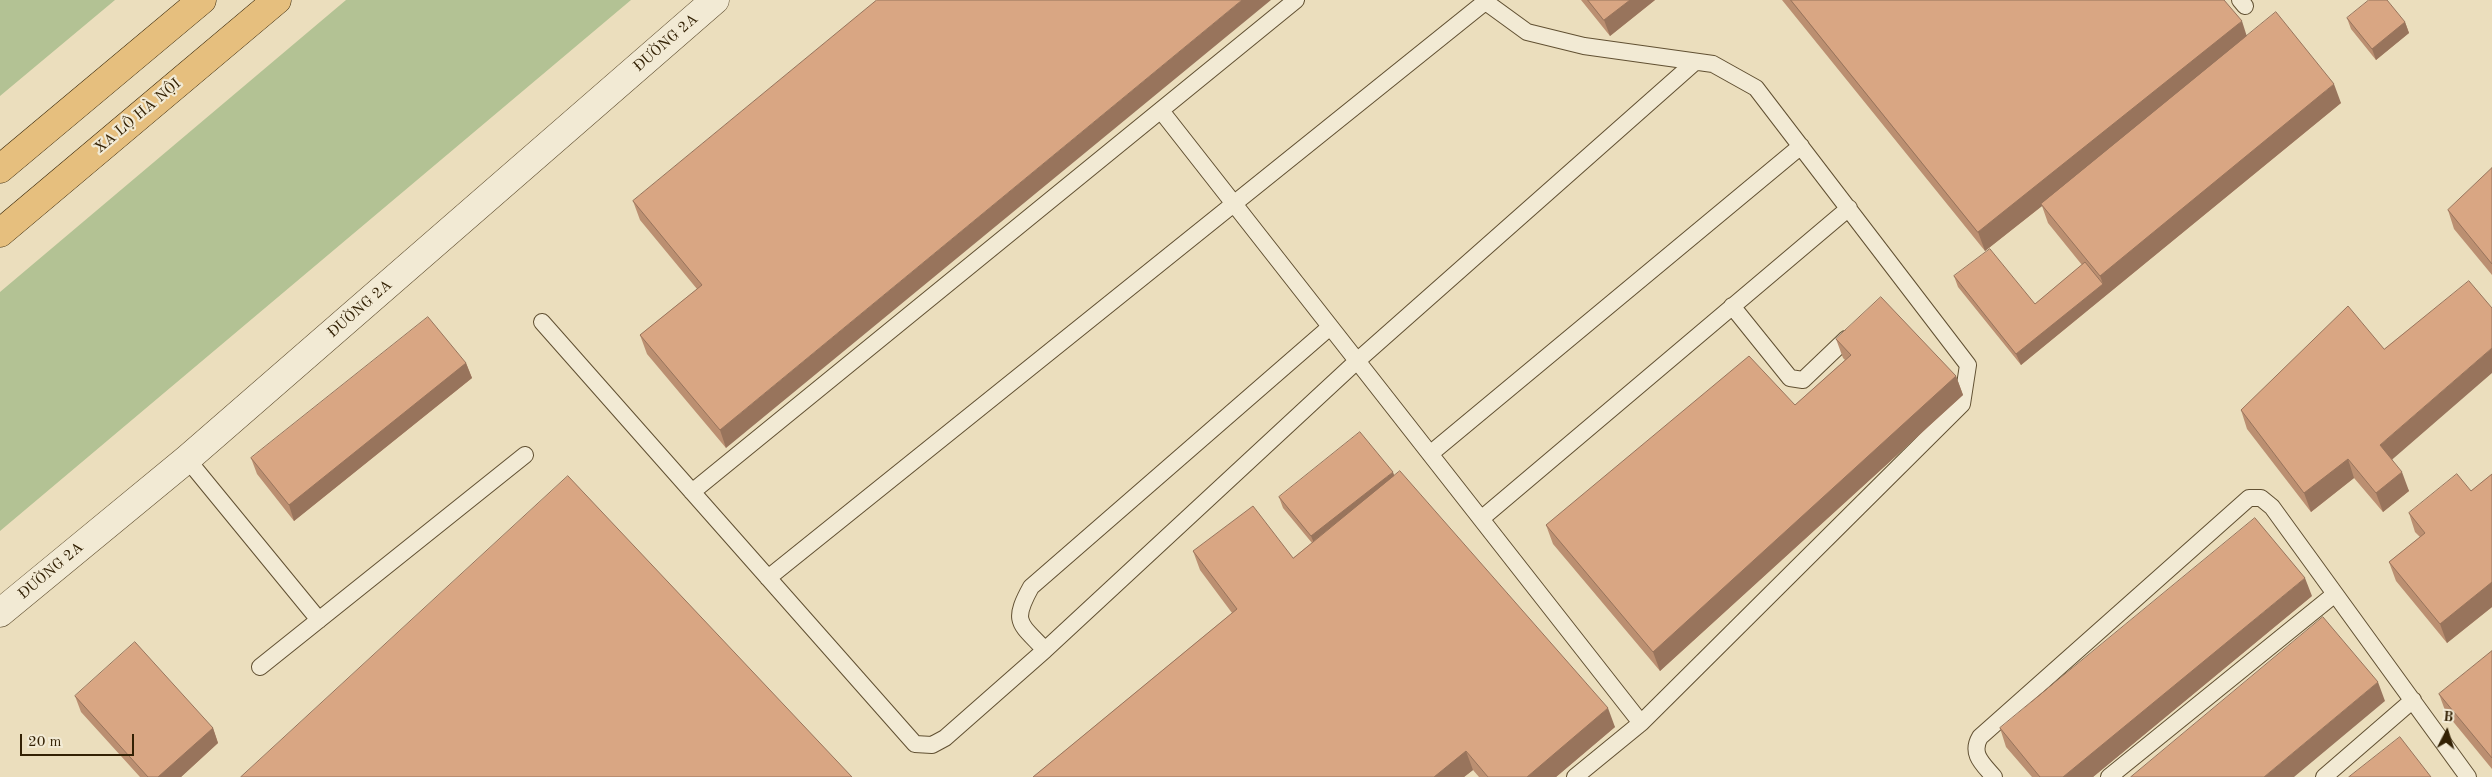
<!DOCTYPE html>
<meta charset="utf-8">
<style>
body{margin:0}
#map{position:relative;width:2492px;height:777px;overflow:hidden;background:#ebdebd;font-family:"Old Standard TT",serif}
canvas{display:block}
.north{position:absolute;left:2422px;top:707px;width:50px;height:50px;-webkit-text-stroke:4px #f2ead4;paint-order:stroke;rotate:5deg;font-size:14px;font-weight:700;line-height:20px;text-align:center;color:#332104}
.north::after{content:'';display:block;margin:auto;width:18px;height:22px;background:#332104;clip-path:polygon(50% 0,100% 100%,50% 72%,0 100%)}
.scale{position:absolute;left:20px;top:734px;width:114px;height:22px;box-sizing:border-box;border:2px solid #332104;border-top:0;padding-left:6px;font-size:15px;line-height:18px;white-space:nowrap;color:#332104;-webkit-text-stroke:4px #f2ead4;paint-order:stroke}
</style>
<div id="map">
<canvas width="2492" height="777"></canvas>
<div class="north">B</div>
<div class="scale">20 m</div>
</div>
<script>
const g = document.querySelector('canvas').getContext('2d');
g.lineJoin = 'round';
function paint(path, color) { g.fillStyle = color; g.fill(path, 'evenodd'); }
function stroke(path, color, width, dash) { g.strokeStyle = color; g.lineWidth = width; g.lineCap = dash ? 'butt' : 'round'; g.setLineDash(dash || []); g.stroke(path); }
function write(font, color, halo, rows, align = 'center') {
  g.font = font + ' "Old Standard TT",serif'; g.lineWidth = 4.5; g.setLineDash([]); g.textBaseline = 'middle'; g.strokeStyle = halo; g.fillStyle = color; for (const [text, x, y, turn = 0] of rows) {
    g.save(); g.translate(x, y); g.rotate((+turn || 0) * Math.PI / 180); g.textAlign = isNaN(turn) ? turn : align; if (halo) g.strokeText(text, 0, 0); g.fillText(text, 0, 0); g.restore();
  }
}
paint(new Path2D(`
 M0,0H115L0,96Z
 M346,0H631L0,531V292Z`), '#b3c294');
const service = new Path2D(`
 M1483,0L1527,32L1584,46L1713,64L1756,88L1968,365L1962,404L1641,723L1575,777
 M2240,0L2245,6
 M1162,112L1641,723
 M1732,306L1790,378L1803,380L1846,339
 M542,322L915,744L932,745L945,738L1045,650L1357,361L1695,62
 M1430,454L1801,146
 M187,459L319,620
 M692,492L1296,0
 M1481,519L1849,208
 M768,578L1485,2
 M1045,650C1020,623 1011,623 1031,587L1330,327
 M260,667L525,455
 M1994,777C1983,764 1970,754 1980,737L2249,498H2261L2272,507L2468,777
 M2109,777L2335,594
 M2324,777L2413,700`);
const tertiary = new Path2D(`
 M0,613L187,459L715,0`);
const trunk = new Path2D(`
 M0,169L202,0
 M0,233L277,0`);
stroke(service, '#615032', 18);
stroke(tertiary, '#615032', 29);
stroke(trunk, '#332104', 29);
stroke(service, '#f2ead4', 16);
stroke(tertiary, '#f2ead4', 28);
stroke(trunk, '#e6bf7e', 28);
paint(new Path2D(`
 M877,0L726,448L647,354L640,335L697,289L640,220L633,201Z
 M1581,0H1655L1610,36Z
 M1782,0H2224L2247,36L2341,103L2021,365L1958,287L1954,276L2035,304L2082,265L2048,223L2042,206L1985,251Z
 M2347,18L2405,22L2409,33L2376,60L2351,29Z
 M2492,168V275L2454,229L2448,210Z
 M1836,339L1956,376L1963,395L1660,671L1553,544L1546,525L1795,405L1845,360L1843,358Z
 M466,363L472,378L294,521L257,474L251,458Z
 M2241,410L2392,459L2409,491L2383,512L2354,478L2311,512L2247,429Z
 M2492,474V607L2447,643L2396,581L2389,562L2420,537L2415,532L2409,513L2471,491Z
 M1394,476L1615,727L1556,777H1479L1473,770L1464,777H1033L1232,613L1200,570L1193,551L1293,558L1312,543L1283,508L1279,497Z
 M2312,596L2093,777H2032L2006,747L2000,728Z
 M2492,651V769L2446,713L2439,694Z
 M75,696L213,728L218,743L181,777H140L81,712Z`), '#bb8f71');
paint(new Path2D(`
 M1242,0H1271L726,448L720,430Z
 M1630,0H1655L1610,36L1604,20Z
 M2242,21L2248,40L2041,204L2042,206L1985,251L1978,232Z
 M2405,22L2409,33L2376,60L2372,49Z
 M2334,84L2341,103L2021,365L2016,354L2103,284L2100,276Z
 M2492,348V373L2387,464L2380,445Z
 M466,363L472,378L294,521L289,505Z
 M1956,376L1963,395L1660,671L1653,652Z
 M2348,459L2354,478L2311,512L2304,493Z
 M1393,472L1397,483L1316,548L1311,536Z
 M2402,472L2409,491L2383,512L2376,493Z
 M2305,578L2312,596L2093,777H2063Z
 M2492,582V607L2447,643L2440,624Z
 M2378,682L2385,701L2294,777H2264Z
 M1608,708L1615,727L1556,777H1527Z
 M213,728L218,743L181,777H158Z
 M1466,751L1473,770L1464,777H1434Z`), '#98745c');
const building = new Path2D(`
 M877,0H1242L720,430L640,335L702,285L633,201Z
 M1588,0H1630L1604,20Z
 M1791,0H2224L2242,21L1978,232Z
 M2369,0H2387L2405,22L2372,49L2347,18Z
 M2276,12L2334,84L2100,276L2041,204Z
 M2492,168V264L2448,210Z
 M1990,249L2035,304L2085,262L2103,284L2016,354L1954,276Z
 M2469,281L2492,308V348L2380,445L2402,472L2376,493L2348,459L2304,493L2241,410L2348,306L2384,349Z
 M1881,297L1956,376L1653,652L1546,525L1749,356L1795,405L1851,355L1836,339Z
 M428,317L466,363L289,505L251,458Z
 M1360,432L1393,472L1311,536L1279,497Z
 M1400,471L1608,708L1527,777H1488L1466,751L1434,777H1033L1237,609L1193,551L1253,506L1293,558Z
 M2457,474L2471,491L2492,474V582L2440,624L2389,562L2425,533L2409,513Z
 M568,476L852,777H241Z
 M2255,518L2305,578L2063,777H2040L2000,728Z
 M2323,617L2378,682L2264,777H2131Z
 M135,642L213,728L158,777H148L75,696Z
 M2492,651V758L2439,694Z
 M2400,737L2431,777H2349Z`);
paint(building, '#d9a683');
stroke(building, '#98745c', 1);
write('15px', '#332104', '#f2ead4', [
 ["ĐƯỜNG 2A",666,43,-41],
 ["XA LỘ HÀ NỘI",138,116,-40],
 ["ĐƯỜNG 2A",360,309,-41],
 ["ĐƯỜNG 2A",51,571,-40]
]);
</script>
